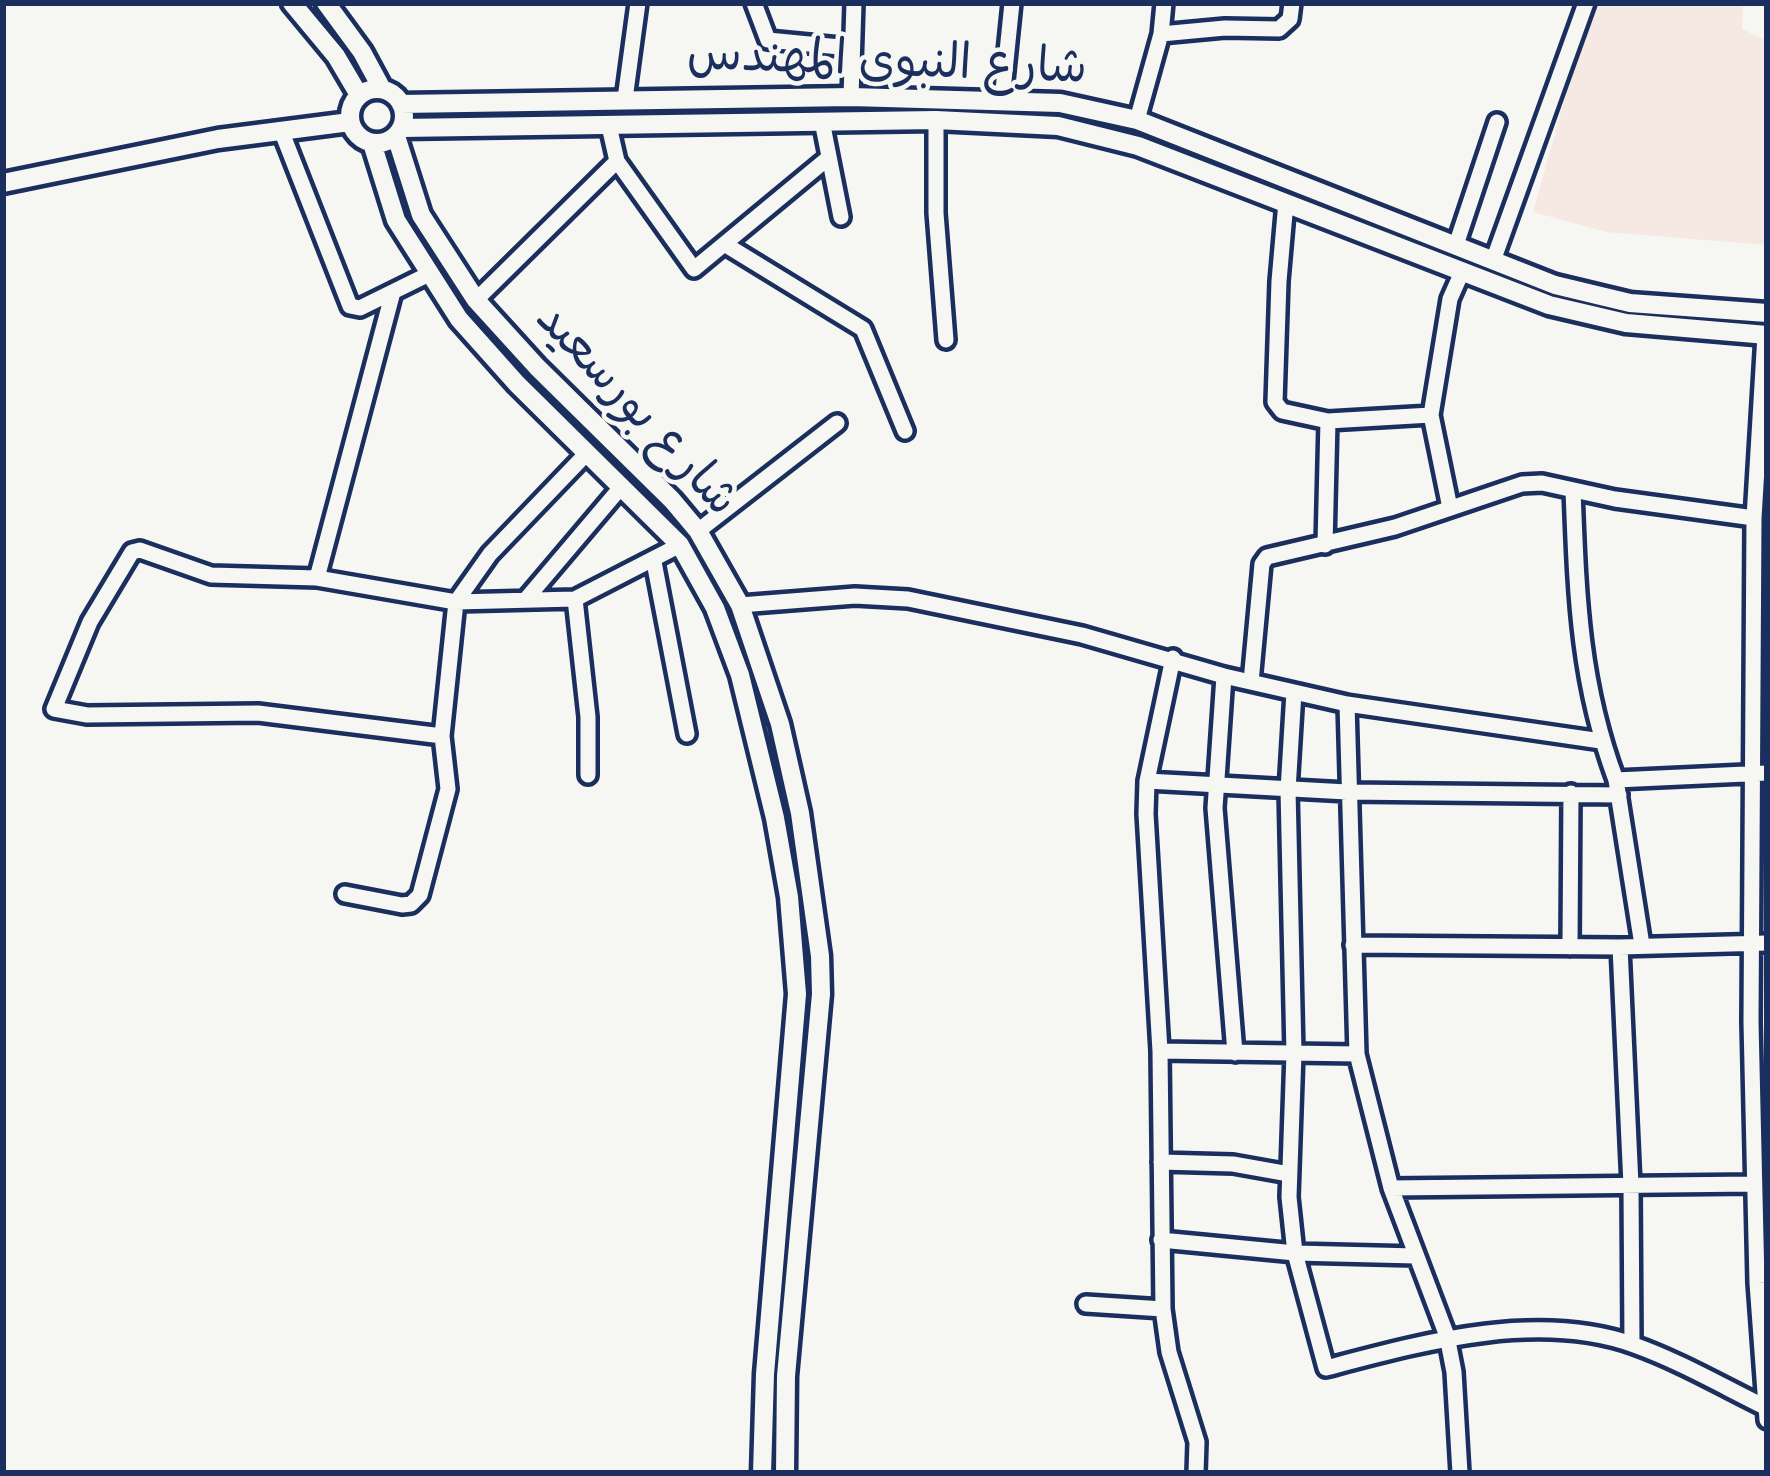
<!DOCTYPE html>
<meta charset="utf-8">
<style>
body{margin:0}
#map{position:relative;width:1770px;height:1476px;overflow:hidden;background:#f6f6f2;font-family:"Indie Flower",sans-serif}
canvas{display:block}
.frame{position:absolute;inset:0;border:6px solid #1b2f5e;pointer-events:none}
</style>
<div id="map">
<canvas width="1770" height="1476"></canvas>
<div class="frame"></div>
</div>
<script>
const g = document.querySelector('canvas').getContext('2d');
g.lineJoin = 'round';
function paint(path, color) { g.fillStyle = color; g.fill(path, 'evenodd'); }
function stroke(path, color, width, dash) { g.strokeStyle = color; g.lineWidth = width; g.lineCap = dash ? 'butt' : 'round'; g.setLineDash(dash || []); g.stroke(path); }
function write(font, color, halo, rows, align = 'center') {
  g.font = font + ' "Indie Flower","Playpen Sans Arabic",sans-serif'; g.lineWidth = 9; g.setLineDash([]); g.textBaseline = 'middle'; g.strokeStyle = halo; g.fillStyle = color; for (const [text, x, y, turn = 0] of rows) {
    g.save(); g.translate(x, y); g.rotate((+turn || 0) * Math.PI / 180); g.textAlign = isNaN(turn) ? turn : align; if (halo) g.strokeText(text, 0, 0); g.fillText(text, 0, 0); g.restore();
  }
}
paint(new Path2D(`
 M1592,3H1743L1742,29L1767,41V245L1606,232L1533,212Z`), '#f6e8e3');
const minor = new Path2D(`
 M754,3L768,40L850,48
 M1161,34L1225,28L1279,29L1290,19L1292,3
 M851,97L854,3
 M625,99L638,3
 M1002,100L1012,3
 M936,120V213L946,340
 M1137,120L1161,34L1164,3
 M822,121L841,217
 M609,126L617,161L694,269L827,159
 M281,130L350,306L360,308L429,274
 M1286,202L1279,281L1275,402L1282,411L1328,421
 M726,245L863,329L905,431
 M1456,245L1497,122
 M1493,261L1586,3
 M476,300L617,161
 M1765,335L1754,518L1751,1022L1757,1283L1767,1420
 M1573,490C1577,593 1579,681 1616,780
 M1450,508L1431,415L1450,299L1462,272
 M698,531L837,423
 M1325,545L1328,421L1431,415
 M654,562L687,734
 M317,578L393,292
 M527,598L622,486
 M575,599L588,717V775
 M740,605L855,596L908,599L1082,635L1224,676L1347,704L1601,741
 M1173,658L1147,781L1146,814L1160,1051L1163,1309L1169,1352L1197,1442L1196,1473
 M1224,676L1215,808L1235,1053
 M1251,682L1262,564L1267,557L1395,527L1522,484L1542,483L1615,499L1754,518
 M1294,692L1288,790L1294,1053L1289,1197L1295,1253L1326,1368C1421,1343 1537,1310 1634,1345C1679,1361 1724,1387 1767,1408
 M1347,704L1357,1054L1391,1188L1447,1336L1454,1372L1460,1473
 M442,736L258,713L87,715L54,709L90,622L132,552L140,550L211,575L317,578L456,602L575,599L680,545
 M1147,781L1347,792L1619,795
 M345,894L402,905L411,904L420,895L448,789L442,736L456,602L490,554L587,453
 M1353,945L1620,947
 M1642,945L1616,780L1767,773
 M1570,947L1571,793
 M1160,1051L1357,1054
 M1161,1162L1233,1164L1289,1174
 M1391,1188L1754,1184
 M1161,1240L1295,1253L1416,1256
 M1086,1304L1163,1309
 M1632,1344L1631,1185L1620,947L1767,943`);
const tertiary = new Path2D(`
 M292,3L336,56L359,95
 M326,3L362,52L382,89
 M350 116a27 27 0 1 1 54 0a27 27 0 1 1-54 0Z
 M401,104L851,97L1060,103L1137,120L1555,285L1630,303L1767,313
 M402,128L936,120L1058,126L1138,146L1549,305L1626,323L1767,335
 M396,136L421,215L476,300L537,367L672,500L698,531L740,605L780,724L800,813L820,956L821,994L786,1376L785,1473
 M372,143L396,220L459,319L517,384L680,545L715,608L740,675L775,818L789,897L797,994L765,1374L762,1473
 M3,183L218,139L350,122`);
stroke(minor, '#1b2f5e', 24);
stroke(tertiary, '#1b2f5e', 27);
stroke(minor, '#f6f6f2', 15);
stroke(tertiary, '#f6f6f2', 18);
write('48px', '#1b2f5e', '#f6f6f2', [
 ["شارع النبوى المهندس",887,67,2],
 ["شارع بورسعيد",633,413,47]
]);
</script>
